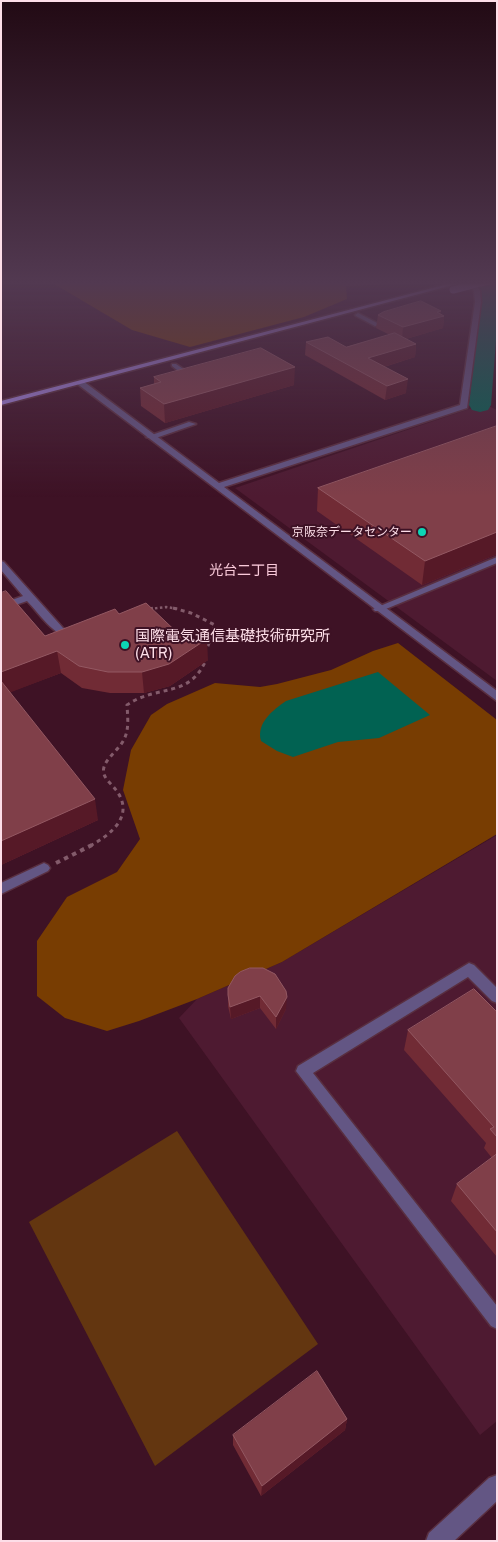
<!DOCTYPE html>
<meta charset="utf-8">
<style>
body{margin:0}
#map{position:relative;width:498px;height:1542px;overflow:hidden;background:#3e1225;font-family:"Public Sans",sans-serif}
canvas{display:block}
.frame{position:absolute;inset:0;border:2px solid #fddee8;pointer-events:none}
</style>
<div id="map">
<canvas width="498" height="1542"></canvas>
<div class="frame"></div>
</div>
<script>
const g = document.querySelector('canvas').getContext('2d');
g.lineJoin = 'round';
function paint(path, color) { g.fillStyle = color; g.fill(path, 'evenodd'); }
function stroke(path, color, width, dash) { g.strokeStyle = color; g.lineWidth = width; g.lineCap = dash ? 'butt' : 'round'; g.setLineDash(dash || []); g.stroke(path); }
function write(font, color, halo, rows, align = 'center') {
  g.font = font + ' "Public Sans","Noto Sans JP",sans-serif'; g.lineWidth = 4; g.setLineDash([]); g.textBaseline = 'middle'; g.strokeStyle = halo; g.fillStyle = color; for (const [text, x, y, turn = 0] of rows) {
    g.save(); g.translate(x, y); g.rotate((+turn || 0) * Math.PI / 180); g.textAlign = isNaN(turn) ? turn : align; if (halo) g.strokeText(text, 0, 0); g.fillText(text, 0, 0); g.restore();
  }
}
paint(new Path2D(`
 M484,404L497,410V681L235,488Z
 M497,835V1421L480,1435L179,1018L197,999L282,962Z`), '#4e1a31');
paint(new Path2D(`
 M177,1131L318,1344L155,1466L29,1222Z`), '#633610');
paint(new Path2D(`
 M49,281H342L346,286L347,299L304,317L190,347L132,330Z
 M398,643L497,720V834L282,962L197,999L139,1021L107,1031L65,1018L37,996V941L67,897L117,872L140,839L123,790L131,750L151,715L167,704L215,683L260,687L277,684L331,670L373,651Z`), '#783d02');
paint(new Path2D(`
 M378,672L430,715L379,738L338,742L293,757L277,751L261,741C256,723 273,710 286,701Z`), '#016252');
paint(new Path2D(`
 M473,281H491L497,287V328L491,405L488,410L480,412L472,410L469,405L481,291Z`), '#016252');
const service = new Path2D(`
 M358,313L379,324L380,325L375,326L356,316L355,315Z
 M172,364H176L192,375L191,380H187L186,377L172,366Z
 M189,422L196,424L153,439L146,437Z
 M497,557V563L381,611H375L373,609Z
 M1,561L4,562L63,628L79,635L77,637C56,641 40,614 27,601L1,610V604L23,596L1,570Z
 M44,863L48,865L50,868L48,871L1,894V883Z
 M469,963L474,965L497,988V1003L492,1001L468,977L313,1073L497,1306V1329L491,1326L296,1071L298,1066Z`);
const tertiary = new Path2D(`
 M467,281H473L480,291L481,302L467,408L224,487L497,691V701L76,383L83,381L219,483L460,405L475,302L474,291Z
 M497,1475V1501L454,1541H426L429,1533L489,1478Z`);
const primary = new Path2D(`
 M459,281H468L1,405V401Z`);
stroke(service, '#592f40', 3);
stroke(tertiary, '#592f40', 3);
stroke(primary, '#592f40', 3);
stroke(new Path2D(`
 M112,283L122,281`), '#835b6b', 2, [2, 2]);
stroke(new Path2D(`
 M150,609L166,607L179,609`), '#835b6b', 2.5, [2.5, 2.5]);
stroke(new Path2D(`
 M173,608L191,613L215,625L207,649
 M149,609L155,608
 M90,846C112,834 135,815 116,790C111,783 101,777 104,767C106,760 113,754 118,748C130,735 128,722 127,705C157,684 189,699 206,660`), '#835b6b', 3, [4, 4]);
stroke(new Path2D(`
 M56,863L92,845`), '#835b6b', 4, [4.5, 4.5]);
paint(service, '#635684');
paint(tertiary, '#635684');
paint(primary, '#a386e4');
const primaryBridge = new Path2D(`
 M453,290L488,281`);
stroke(primaryBridge, '#592f40', 8, []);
stroke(primaryBridge, '#a386e4', 7);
paint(new Path2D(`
 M341,281H397V284L343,286Z
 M441,311V314L444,316L443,328L406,339L416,344L415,357L384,367L406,393L385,400L305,355L306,342L346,347L390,335L376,328L378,315Z
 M154,377L294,385L165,423L141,406L140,388L154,384Z
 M497,426V554L422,585L317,511L318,488Z
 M1,593L45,636L119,614L185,640L208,660L170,686L144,693H110L82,688L61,673L10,692L98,820L1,865Z
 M235,976L286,1009L276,1029L260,1008L231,1019L228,1006V995Z
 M497,1012V1257L451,1201L457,1184L492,1158L484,1148L486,1143L404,1050L408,1030Z
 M347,1419L345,1430L261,1496L233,1445V1435Z`), '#712b35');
paint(new Path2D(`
 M441,311V317L444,316L443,328L402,340L403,327Z
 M416,344L415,357L367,372L368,358Z
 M295,367L294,385L165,423L164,404Z
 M408,379L406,393L385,400L387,386Z
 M497,532V554L422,585L425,561Z
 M207,639L208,660L170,686L144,693L142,672Z
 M57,651L61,673L1,696V672Z
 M95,799L98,820L1,865V841Z
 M260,996V1008L231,1019L230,1007Z
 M287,997L286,1009L276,1029V1017Z
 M347,1419L345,1430L261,1496L262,1486Z`), '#561927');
const building = new Path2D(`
 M421,301L441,311L437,312L444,316L403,327L378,315L383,312Z
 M395,333L416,344L368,358L408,379L387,386L306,342L328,337L346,347Z
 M261,348L295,367L164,404L140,388L161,382L154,377Z
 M497,426V532L425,561L318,488Z
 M6,591L45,636L115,609L119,614L146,603L185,640L207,639L169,664L142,672H108L79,666L57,651L1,672V593Z
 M1,681L95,799L1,841Z
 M250,968H263L275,974L286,991L287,997L276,1017L260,996L230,1007L228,995V988L235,976L240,972Z
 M474,989L497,1012V1137L490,1129L494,1127L408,1030Z
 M497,1154V1232L457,1184Z
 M317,1371L347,1419L262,1486L233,1435Z`);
paint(building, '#803f49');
stroke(building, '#935862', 1);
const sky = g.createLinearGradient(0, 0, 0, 497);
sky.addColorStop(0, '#220a14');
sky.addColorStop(0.57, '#523951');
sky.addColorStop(1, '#52395100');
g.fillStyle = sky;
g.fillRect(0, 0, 498, 497);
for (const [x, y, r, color] of [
 [422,532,5,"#0cd5b5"],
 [125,645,5,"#0cd5b5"]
]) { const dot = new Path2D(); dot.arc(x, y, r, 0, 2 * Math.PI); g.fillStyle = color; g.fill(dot); stroke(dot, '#3e1225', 2); }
write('12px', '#fddee8', '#3e1225', [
 ["京阪奈データセンター",412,532]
], 'right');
write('14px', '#facada', '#3e1225', [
 ["光台二丁目",244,571]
]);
write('15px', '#fddee8', '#3e1225', [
 ["国際電気通信基礎技術研究所",135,636],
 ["(ATR)",135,653]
], 'left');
</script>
